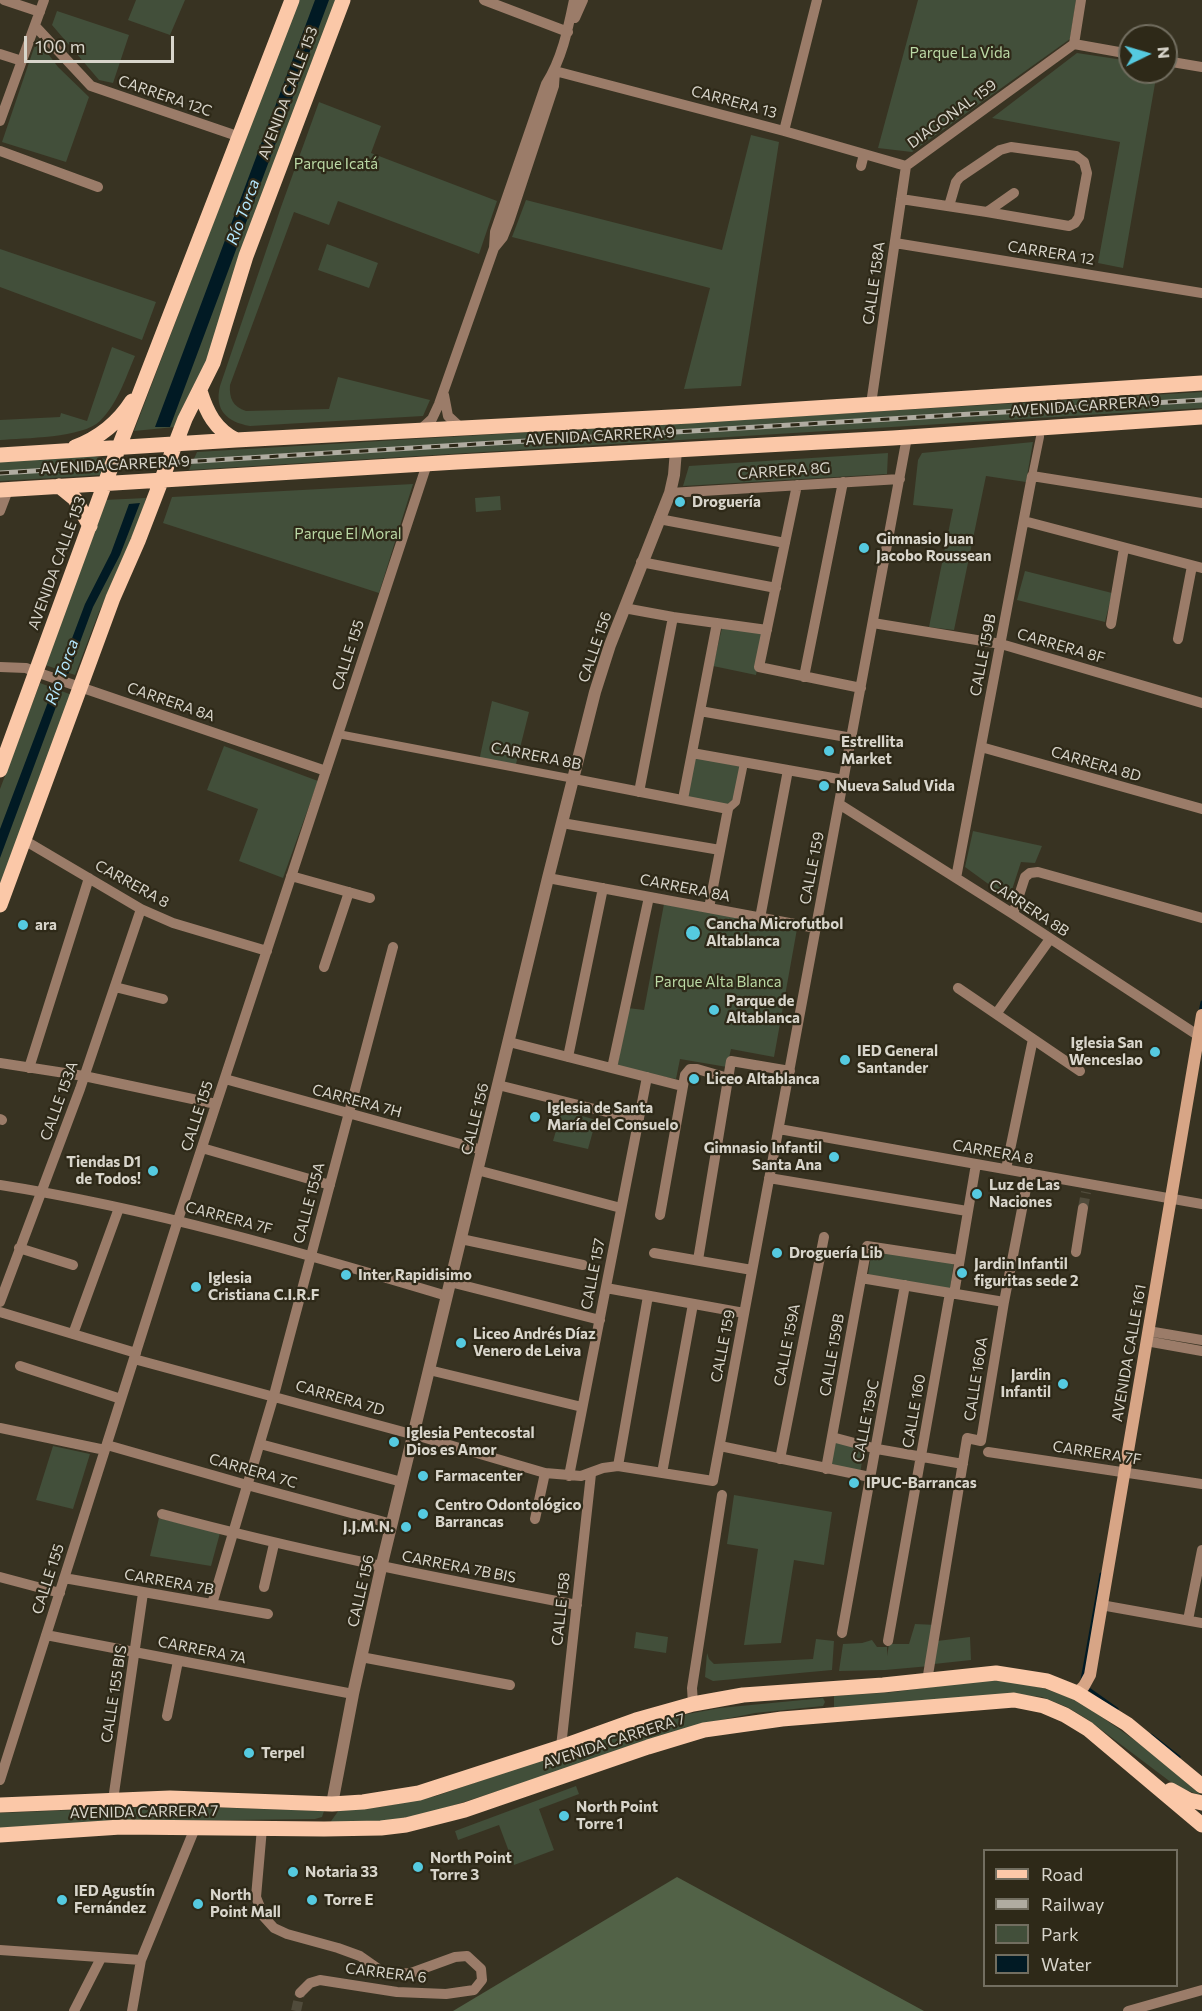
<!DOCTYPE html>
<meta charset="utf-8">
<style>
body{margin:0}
#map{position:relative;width:1202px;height:2011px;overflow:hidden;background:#383322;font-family:Commissioner,sans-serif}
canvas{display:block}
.legend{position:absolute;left:983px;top:1849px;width:195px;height:138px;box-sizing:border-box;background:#2e2918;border:2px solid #726e60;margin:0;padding:8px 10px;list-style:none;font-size:18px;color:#d8d5cb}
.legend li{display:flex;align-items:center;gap:12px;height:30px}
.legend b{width:30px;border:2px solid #726e60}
.north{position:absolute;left:1118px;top:24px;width:60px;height:60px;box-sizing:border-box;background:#2e2918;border:2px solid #726e60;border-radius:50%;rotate:85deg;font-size:16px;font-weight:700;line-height:24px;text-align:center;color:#d8d5cb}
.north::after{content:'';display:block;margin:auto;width:21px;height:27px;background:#55cae0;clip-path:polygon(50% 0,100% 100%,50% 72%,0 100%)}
.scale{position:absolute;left:24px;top:36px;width:150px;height:27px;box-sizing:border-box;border:3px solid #d8d5cb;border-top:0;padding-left:8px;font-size:18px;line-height:21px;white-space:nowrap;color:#d8d5cb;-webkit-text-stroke:4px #2e2918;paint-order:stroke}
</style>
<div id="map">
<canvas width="1202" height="2011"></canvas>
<ul class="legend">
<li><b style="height:8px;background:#fbc8a8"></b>Road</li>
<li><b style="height:8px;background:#b0aca1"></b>Railway</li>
<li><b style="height:16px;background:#424f3a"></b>Park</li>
<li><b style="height:16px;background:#011a24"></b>Water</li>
</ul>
<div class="north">N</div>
<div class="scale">100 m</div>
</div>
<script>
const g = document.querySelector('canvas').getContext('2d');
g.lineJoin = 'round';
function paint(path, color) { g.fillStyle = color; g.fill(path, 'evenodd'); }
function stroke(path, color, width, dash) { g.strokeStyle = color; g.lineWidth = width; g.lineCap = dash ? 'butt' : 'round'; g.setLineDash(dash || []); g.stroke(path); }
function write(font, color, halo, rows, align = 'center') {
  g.font = font + ' Commissioner,sans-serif'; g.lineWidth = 4.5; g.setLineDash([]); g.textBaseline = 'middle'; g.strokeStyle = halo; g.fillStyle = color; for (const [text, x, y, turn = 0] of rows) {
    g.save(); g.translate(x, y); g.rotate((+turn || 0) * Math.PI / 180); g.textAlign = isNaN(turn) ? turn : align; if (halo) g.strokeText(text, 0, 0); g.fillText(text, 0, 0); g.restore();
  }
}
paint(new Path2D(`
 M136,0H185L170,35L128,20Z
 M298,0H336L207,361L175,427L134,431Z
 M918,0H1076L1070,39L912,152L878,148Z
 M57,11L129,35L113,83L99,80L52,25Z
 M37,39L58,67L89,97L66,162L2,142Z
 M1077,53L1130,61V72H1157L1123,268L1098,263L1120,142L992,118Z
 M319,102L381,126L371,153L497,201L479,254L338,201L329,225L294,212L230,385C229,398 233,407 246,411L329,409L338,377L430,400L423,416L250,426C227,422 214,410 220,386L281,207Z
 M751,135L779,142L741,386L684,389L710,288L512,237L526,200L722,250Z
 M327,244L378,263L369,288L318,270Z
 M0,249L156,302L142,340L0,287Z
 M112,347L135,356C125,379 118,403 100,421C83,438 24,438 0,440V420L60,417L61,413L87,421Z
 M1202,392V408L189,470L197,452Z
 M1033,442L1026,482L986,476L954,630L929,627L953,509L913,505L918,460L922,453Z
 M888,453L887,474L683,486L689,466Z
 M93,456L105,459V467L101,475L0,481V462Z
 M413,484L379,593L163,523L172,497Z
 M500,496L501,510L476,512L475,498Z
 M146,498L136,533L99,612L75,675L45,665L104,500Z
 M1025,571L1112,593L1105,622L1017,600Z
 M722,628L763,633L756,675L713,666Z
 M40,683L72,695L0,892V789Z
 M492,701L529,712L515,768L479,761Z
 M224,746L318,781L283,878L239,861L258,809L207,790Z
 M692,753L744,763L736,802L728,809L683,799Z
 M973,831L1042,846L1035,863L1021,862L1009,899L965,867Z
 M664,904L797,929L774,1057L731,1049L727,1067L680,1059L676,1079L617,1068L628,1008L644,1010Z
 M562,1110L596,1120L588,1149L553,1141Z
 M872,1249L954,1260L950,1289L868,1275Z
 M834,1441L865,1446L860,1473L830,1469Z
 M53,1446L90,1454L73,1509L36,1500Z
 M734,1495L832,1512L824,1565L794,1560L781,1643L744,1645L758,1549L727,1544Z
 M159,1518L220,1533L211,1566L150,1556Z
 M915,1624L937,1625L930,1666L885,1670L839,1671L843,1644L862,1643L872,1640L877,1647H887V1656L889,1644H909Z
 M636,1632L668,1637L666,1653L634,1648Z
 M970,1637L971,1660L934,1664L937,1641Z
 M816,1639L834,1641L832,1670L713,1681L705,1677L707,1653L709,1659L714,1664L813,1659Z
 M1003,1680L1043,1688L1079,1701L1146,1748L1202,1796L1176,1786L1087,1719L1067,1707L1042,1697L1012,1694L834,1709V1696L894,1692L975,1681Z
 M823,1698L825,1702L823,1706L755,1713L711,1722L430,1813L388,1821L329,1824L339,1810L381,1807L436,1796L661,1719L720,1708Z
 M576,1786L579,1794L539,1809L554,1850L514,1865L499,1825L458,1840L455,1831Z
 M171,1806L324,1811L322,1817L315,1819L145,1821L0,1828V1813Z`), '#424f3a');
paint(new Path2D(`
 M677,1877L924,2011H453Z`), '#526247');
paint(new Path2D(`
 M315,0H329L170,427H155Z
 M140,503L120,555L93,607L0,858V829L85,604L111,553L129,504Z`), '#011a24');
stroke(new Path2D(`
 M1200,1012L1202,1002
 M1082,1680L1101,1574
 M1086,1687L1117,1709
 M1151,1735L1179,1757`), '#011a24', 3);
stroke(new Path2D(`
 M1083,1208L1086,1192
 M296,2011L300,1993`), '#504b3b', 10, [10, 5]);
stroke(new Path2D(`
 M1032,476L1040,437
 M338,734L574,779
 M728,809L736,802L744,763`), '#9b7c69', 8);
stroke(new Path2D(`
 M4,0L40,12
 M484,0L568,32
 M575,18L583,0
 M35,26L91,86L240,137
 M1074,44L1130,54
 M1074,44L1081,0
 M0,54L22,61
 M1166,61L1202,67
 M555,71L784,131L906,166
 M0,121L44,0
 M784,131L817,0
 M0,151L98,187
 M861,166L864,154
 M906,166L1074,44
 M901,199C957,207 1013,216 1069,226L1075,223L1079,217L1087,173L1084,162L1076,156L1011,147L1000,150L960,177L956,182L949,206
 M987,212L1014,193
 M895,243L1202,293
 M494,248L503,237L509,222L554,86L555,71
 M444,395L448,416L461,428
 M871,404L906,166
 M420,430L432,419L439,404L494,248L495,232L546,84C562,59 568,29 574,0
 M797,485L759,667L861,688
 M670,493L900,479
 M0,511L8,490
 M659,519L785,543
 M1024,521L1202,568
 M641,562L776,588
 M624,608L673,617L767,630
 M873,623L1001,644L1202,703
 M1111,624L1124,548
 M1178,639L1192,566
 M0,667L26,668L36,672L326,771
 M804,677L843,482
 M700,711L852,738
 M981,747L1202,809
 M692,753L844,780
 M574,779L728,809L709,908
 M639,792L673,617
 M683,799L717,623
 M839,804L1013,914L1202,1038
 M562,823L720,850
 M24,840L141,909L173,923L267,951
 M291,876L370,898
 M548,878L816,928
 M956,878L1032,476L1202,503
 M1013,914L1025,877L1030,873L1038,872L1202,918
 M760,918L788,770
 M324,967L349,892
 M115,987L163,999
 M958,988L1080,1071
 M996,1014L1050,939
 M509,1042L682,1086
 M568,1057L603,888
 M0,1063L84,1076L216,1104
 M29,1068L89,878
 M612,1068L649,897
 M225,1079L482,1150
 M498,1085L639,1120
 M0,1119L2,1120
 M779,1129L1202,1204
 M202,1148L330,1185
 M1006,1169L1033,1039
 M477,1170L621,1208
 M769,1178L967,1211
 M0,1185C152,1209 300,1252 447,1296
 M660,1215L685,1075L690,1069H697L728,1078
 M461,1239L583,1265
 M19,1248L73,1265
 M1076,1252L1083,1208
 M654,1253L752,1270
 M698,1260L731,1061L790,1071
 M861,1278L1004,1302
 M450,1282L600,1320
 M606,1288L744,1313
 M954,1294L976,1164
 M0,1302L80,1089L141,909
 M0,1312L136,1353
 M1148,1331L1202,1340
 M73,1334L119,1208
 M1146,1341L1202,1351
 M134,1359L422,1437L545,1473L581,1476L603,1468L618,1466L713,1481L907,437
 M20,1366L121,1399
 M429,1370L582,1407
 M0,1428L105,1450
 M832,1437L877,1449L963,1464
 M260,1444L402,1482
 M107,1445L247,1485L392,1524
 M720,1446L870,1477
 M988,1452L1202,1484
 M780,1459L824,1237
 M618,1466L648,1296
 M826,1469L867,1246L959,1260
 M662,1473L693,1304
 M569,1476L647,1077
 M162,1514C299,1551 437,1578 577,1605
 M535,1519L545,1473
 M0,1577L60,1593
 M64,1578L268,1614
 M264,1587L274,1544
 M212,1604L274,1395L393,947
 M1101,1605L1202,1623
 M1188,1620L1202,1550
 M842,1633L905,1285
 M46,1635L353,1694
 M888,1641L950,1293
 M361,1657L510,1685
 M927,1681L967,1438L981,1441L1004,1302L1029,1173
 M693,1704L692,1688L722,1495
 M167,1716L178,1661
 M561,1747L591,1474
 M0,1780L178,1220L427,464
 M113,1800L143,1593
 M262,1828L256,1897L264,1917L274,1928L287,1934L338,1948L360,1956L380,1970L391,1974L411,1973L455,1957L467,1956L481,1969L482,1980L474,1990L446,1994L397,1992L320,1980L310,1983L300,1993
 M0,1950L141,1960
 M74,2011L101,1958
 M132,2011L141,1960L195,1828
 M1128,2011L1202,1990`), '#9b7c69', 10);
stroke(new Path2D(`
 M332,1804L353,1694L381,1568L548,878L595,692L610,645L670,493L674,475L676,450`), '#9b7c69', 12);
stroke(new Path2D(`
 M1077,1693L1084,1686L1090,1675L1202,1015`), '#d7a586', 12);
stroke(new Path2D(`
 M200,391C207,413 215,429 236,440
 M75,447C99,438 118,423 132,401
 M0,455L236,440L690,416L1202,383
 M59,486L75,499L90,526
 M0,490L457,462L893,438L1202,417
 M0,770L105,483L292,0
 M0,905L113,598L138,541L185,419L213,363L246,256L343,0
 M1171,1790L1189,1800L1202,1803
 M0,1805L170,1798L332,1804L363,1802L419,1793L561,1747L636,1720L693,1704L743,1695L883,1685L996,1673L1047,1681L1077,1693L1127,1724L1202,1786
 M0,1835L121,1827L324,1829L381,1828L406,1825L465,1810L648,1747L704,1730L782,1719L1014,1700L1044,1706L1065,1715L1088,1729L1202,1825`), '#fbc8a8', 15);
const rail = new Path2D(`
 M0,473L1202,400`);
stroke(rail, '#b0aca1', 5);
stroke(rail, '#2e2918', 3, [9]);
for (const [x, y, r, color] of [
 [680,502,6,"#55cae0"],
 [864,548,6,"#55cae0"],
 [829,751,6,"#55cae0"],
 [824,786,6,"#55cae0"],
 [23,925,6,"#55cae0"],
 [693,933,8,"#55cae0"],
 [714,1010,6,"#55cae0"],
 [1155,1052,6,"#55cae0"],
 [845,1060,6,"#55cae0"],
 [694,1079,6,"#55cae0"],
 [535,1117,6,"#55cae0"],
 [834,1157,6,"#55cae0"],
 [153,1171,6,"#55cae0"],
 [977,1194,6,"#55cae0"],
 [777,1253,6,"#55cae0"],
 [962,1273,6,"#55cae0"],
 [346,1275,6,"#55cae0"],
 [196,1287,6,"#55cae0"],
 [461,1343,6,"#55cae0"],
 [1063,1384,6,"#55cae0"],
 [394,1442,6,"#55cae0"],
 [423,1476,6,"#55cae0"],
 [854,1483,6,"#55cae0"],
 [423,1514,6,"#55cae0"],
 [406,1527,6,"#55cae0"],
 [249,1753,6,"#55cae0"],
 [564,1816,6,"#55cae0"],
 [418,1867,6,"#55cae0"],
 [293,1872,6,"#55cae0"],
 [62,1900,6,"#55cae0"],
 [312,1900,6,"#55cae0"],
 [198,1904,6,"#55cae0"]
]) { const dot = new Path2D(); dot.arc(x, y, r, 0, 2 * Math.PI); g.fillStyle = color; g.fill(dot); stroke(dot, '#2e2918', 2); }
write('15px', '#bbd9a5', '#2e2918', [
 ["Parque La Vida",960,53],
 ["Parque Icatá",336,164],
 ["Parque El Moral",348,534],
 ["Parque Alta Blanca",718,982]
]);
write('15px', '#d8d5cb', '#2e2918', [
 ["AVENIDA CALLE 153",288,93,-69],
 ["CARRERA 12C",165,96,19],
 ["CARRERA 13",734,102,15],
 ["DIAGONAL 159",952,114,-36],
 ["CARRERA 12",1051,253,9],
 ["CALLE 158A",874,283,-82],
 ["AVENIDA CARRERA 9",1085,406,-4],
 ["AVENIDA CARRERA 9",600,436,-3],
 ["AVENIDA CARRERA 9",115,465,-3],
 ["CARRERA 8G",784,471,-4],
 ["AVENIDA CALLE 153",57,563,-70],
 ["CARRERA 8F",1061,646,16],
 ["CALLE 156",595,647,-71],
 ["CALLE 155",348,655,-72],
 ["CALLE 159B",983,655,-79],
 ["CARRERA 8A",171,702,19],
 ["CARRERA 8B",536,756,11],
 ["CARRERA 8D",1096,764,16],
 ["CALLE 159",812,868,-79],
 ["CARRERA 8",132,884,29],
 ["CARRERA 8A",685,888,11],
 ["CARRERA 8B",1029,908,33],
 ["CALLE 153A",59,1101,-70],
 ["CARRERA 7H",357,1101,15],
 ["CALLE 155",197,1116,-72],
 ["CALLE 156",475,1119,-76],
 ["CARRERA 8",993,1152,10],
 ["CALLE 155A",309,1203,-75],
 ["CARRERA 7F",229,1218,15],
 ["CALLE 157",593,1274,-79],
 ["CALLE 159A",787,1345,-79],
 ["CALLE 159",723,1346,-79],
 ["AVENIDA CALLE 161",1129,1353,-80],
 ["CALLE 159B",832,1355,-80],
 ["CALLE 160A",976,1379,-81],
 ["CARRERA 7D",340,1398,16],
 ["CALLE 160",914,1411,-80],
 ["CALLE 159C",866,1421,-79],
 ["CARRERA 7F",1097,1453,9],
 ["CARRERA 7C",253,1471,16],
 ["CARRERA 7B BIS",459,1567,11],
 ["CALLE 155",48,1579,-72],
 ["CARRERA 7B",169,1582,10],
 ["CALLE 156",361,1591,-77],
 ["CALLE 158",561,1609,-84],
 ["CARRERA 7A",202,1650,11],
 ["CALLE 155 BIS",114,1694,-81],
 ["AVENIDA CARRERA 7",614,1741,-18],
 ["AVENIDA CARRERA 7",144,1812,-1],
 ["CARRERA 6",386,1973,7]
]);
write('bold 15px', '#d8d5cb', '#2e2918', [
 ["Droguería",692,502],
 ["Gimnasio Juan",876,539],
 ["Jacobo Roussean",876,556],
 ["Estrellita",841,742],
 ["Market",841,759],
 ["Nueva Salud Vida",836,786],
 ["Cancha Microfutbol",706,924],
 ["Altablanca",706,941],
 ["ara",35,925],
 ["Parque de",726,1001],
 ["Altablanca",726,1018],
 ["Iglesia San",1143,1043,"right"],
 ["Wenceslao",1143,1060,"right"],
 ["IED General",857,1051],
 ["Santander",857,1068],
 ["Liceo Altablanca",706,1079],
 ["Iglesia de Santa",547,1108],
 ["María del Consuelo",547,1125],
 ["Gimnasio Infantil",822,1148,"right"],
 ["Santa Ana",822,1165,"right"],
 ["Tiendas D1",141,1162,"right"],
 ["de Todos!",141,1179,"right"],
 ["Luz de Las",989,1185],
 ["Naciones",989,1202],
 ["Droguería Lib",789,1253],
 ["Jardin Infantil",974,1264],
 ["figuritas sede 2",974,1281],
 ["Inter Rapidisimo",358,1275],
 ["Iglesia",208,1278],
 ["Cristiana C.I.R.F",208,1295],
 ["Liceo Andrés Díaz",473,1334],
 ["Venero de Leiva",473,1351],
 ["Jardin",1051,1375,"right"],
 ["Infantil",1051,1392,"right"],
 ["Iglesia Pentecostal",406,1433],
 ["Dios es Amor",406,1450],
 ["Farmacenter",435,1476],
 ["IPUC-Barrancas",866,1483],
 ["Centro Odontológico",435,1505],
 ["Barrancas",435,1522],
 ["J.J.M.N.",394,1527,"right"],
 ["Terpel",261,1753],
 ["North Point",576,1807],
 ["Torre 1",576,1824],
 ["North Point",430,1858],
 ["Torre 3",430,1875],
 ["Notaria 33",305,1872],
 ["IED Agustín",74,1891],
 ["Fernández",74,1908],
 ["North",210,1895],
 ["Point Mall",210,1912],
 ["Torre E",324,1900]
], 'left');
write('italic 16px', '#b4e7fe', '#2e2918', [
 ["Río Torca",243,212,-70],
 ["Río Torca",62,672,-70]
]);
</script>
